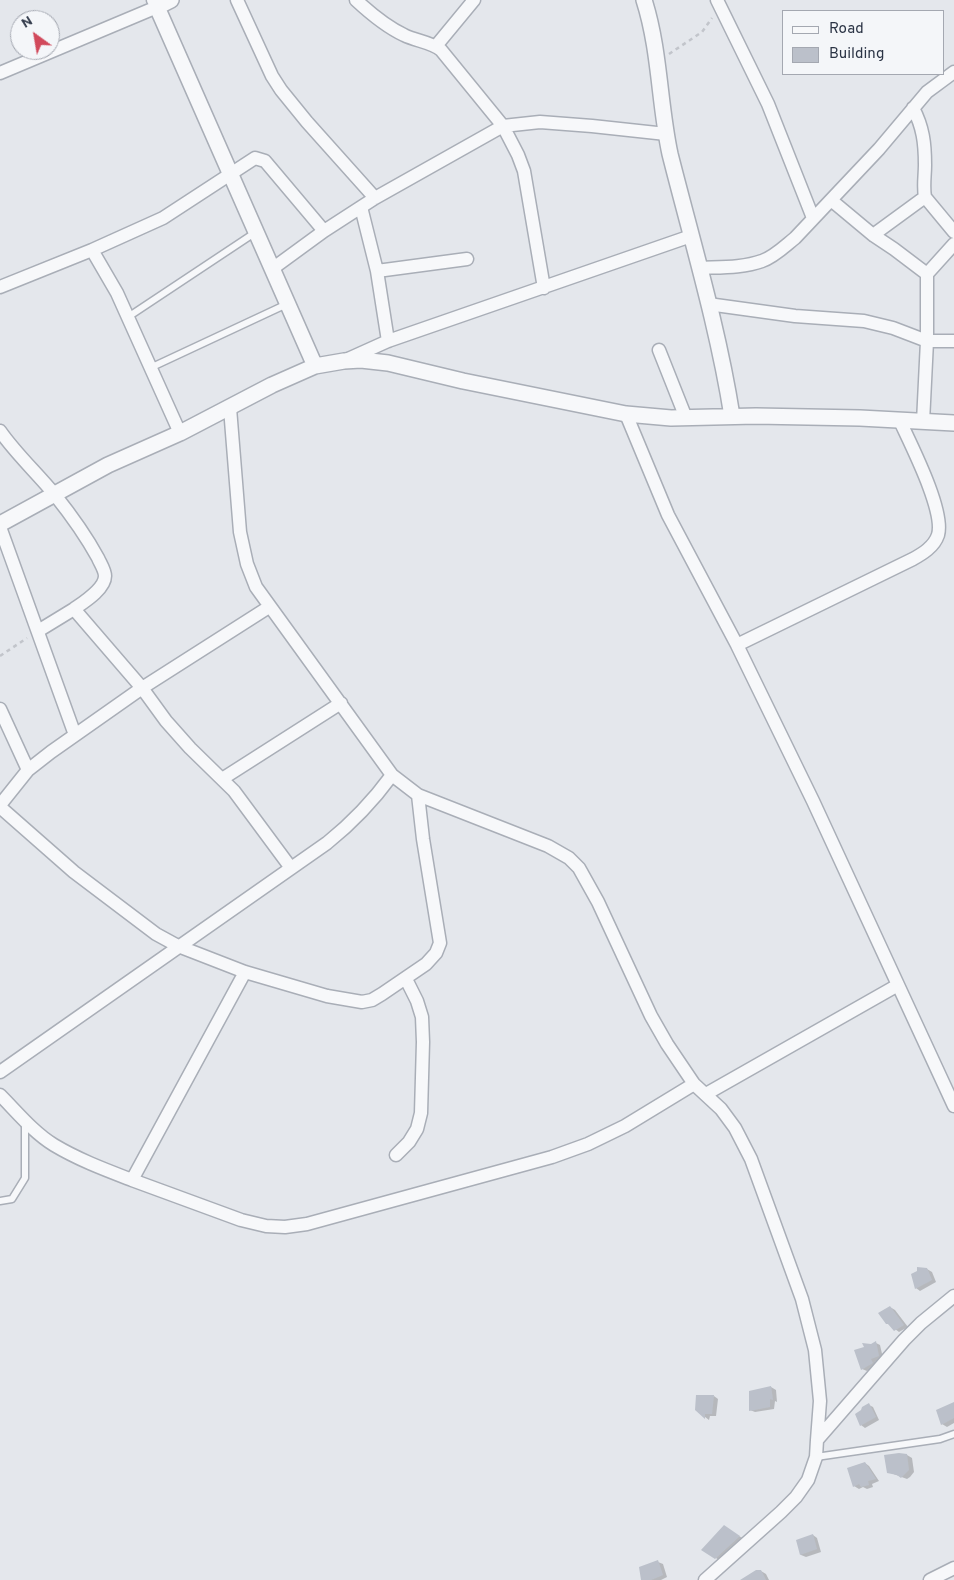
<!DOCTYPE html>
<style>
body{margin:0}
#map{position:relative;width:954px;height:1580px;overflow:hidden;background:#e4e7ec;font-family:Overpass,sans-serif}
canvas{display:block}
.legend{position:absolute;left:782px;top:10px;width:162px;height:65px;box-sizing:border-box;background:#f4f6f9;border:1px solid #a4a8b1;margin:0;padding:6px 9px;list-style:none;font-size:15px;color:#2b3445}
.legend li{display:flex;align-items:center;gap:10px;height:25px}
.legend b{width:25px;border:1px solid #a4a8b1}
.north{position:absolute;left:10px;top:10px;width:50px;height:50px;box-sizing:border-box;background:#f4f6f9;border:1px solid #a4a8b1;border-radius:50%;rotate:328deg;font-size:14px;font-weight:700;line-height:20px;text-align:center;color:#2b3445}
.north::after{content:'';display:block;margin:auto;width:18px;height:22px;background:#d1495b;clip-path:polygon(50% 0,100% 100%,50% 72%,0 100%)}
</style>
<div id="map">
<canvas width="954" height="1580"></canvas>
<ul class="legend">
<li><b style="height:6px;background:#f7f8fa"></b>Road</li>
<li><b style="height:14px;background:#bbc0ca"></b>Building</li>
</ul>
<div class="north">N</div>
</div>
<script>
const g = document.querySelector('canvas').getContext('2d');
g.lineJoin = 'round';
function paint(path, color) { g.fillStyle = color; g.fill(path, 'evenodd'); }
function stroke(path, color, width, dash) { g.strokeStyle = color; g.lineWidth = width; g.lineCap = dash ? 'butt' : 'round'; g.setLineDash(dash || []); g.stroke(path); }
paint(new Path2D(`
 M927,1269L932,1272L936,1282L920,1291L916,1288Z
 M890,1307L895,1310L908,1327L899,1332L887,1323Z
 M876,1343L880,1345L883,1358L875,1362L877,1366L867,1371L862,1369L871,1345Z
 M771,1387L776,1390L777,1402L775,1401L774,1409L755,1412L750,1410L751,1392Z
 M714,1396L718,1399L716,1416H710L709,1420L696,1410Z
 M954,1403V1423L947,1427L942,1424Z
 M869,1405L873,1407L879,1420L865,1428L861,1425Z
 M907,1455L912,1458L914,1472L910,1477L907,1479L888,1472Z
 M865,1463L869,1466L879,1481L872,1484L873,1487L867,1489L863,1487L859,1489L854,1486Z
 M724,1527L744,1539L720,1561L716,1558Z
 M813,1535L817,1538L821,1552L806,1557L801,1555L798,1541Z
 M658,1562L663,1564L667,1577L661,1580H643Z
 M761,1571L766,1574L769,1580H747Z`), '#0003');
paint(new Path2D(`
 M917,1267L927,1268L932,1280L915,1289L911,1274L917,1271Z
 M890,1306L904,1325L894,1331L888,1324H886L878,1313Z
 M876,1341L879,1356L871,1359L873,1363L861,1370L854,1350L864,1347L862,1343L871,1344Z
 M771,1386L773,1400L770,1399V1407L749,1411V1391Z
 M696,1395H714L712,1414H705V1419L695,1410Z
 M954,1402V1418L941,1425L936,1410Z
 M869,1403L876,1417L860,1426L855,1414L861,1410L862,1407Z
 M899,1453L907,1454L909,1470L901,1478L897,1475L887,1473L884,1455Z
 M865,1462L876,1479L868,1481L869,1485L861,1487L859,1484L853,1487L847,1468Z
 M724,1525L740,1536L715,1559L701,1550Z
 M813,1534L817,1549L800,1555L796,1540Z
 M658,1560L663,1575L651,1580H641L639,1567Z
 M756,1570H761L766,1580H740Z`), '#bbc0ca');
const service = new Path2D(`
 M128,317L256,232
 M150,368L287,304
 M0,1201L12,1199L25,1178V1122
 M816,1457L940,1439L954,1434`);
const minor = new Path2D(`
 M237,0L272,76L281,90L307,122L375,198
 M356,0C370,13 387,27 404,35C416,41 431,42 441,50L503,126L518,155L524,171L544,288
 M717,0L768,104L813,218
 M436,46L474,0
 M0,73L157,7L153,0
 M925,197L954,232
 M831,200L873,235L894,249L927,274V341L923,422
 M361,207L377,271L388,341
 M873,235L925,197C923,186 925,176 925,165C925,143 923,127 913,108
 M92,250L117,293L180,433
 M699,268C719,267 743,268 762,261C774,257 785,246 795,238L879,149L927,92L954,72
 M272,269L324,231L375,198L503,126L540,122L592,126L666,134
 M377,271L467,259
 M927,274L954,244
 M0,287L92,250L163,218L255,158L265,161L324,231
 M708,304L795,316L864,321L893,328L927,341H954
 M659,350L686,418
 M348,359L388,341L691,236
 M230,408L240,532L247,564L256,587L392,775L418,795L548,846L569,858L579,868L598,902L651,1016L667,1044L694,1084L721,1109L735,1128L751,1159L802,1299L815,1350L820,1401L817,1440
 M626,414L668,515L737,645L813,801L954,1106
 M0,431C16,454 37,473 55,495C71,515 86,536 98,558C100,563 105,570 105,576C105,589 84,602 74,609L142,688L166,721L190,748L234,791L291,868
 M0,527L75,735
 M38,631L74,609
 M737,645L913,559C922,554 934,547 938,535C945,511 911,445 900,421
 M0,709L28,770
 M222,779L341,703
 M0,805L28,770L51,752L142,688L269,607
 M0,807L74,872L156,934L178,946L245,972L327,996L362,1002L372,1000L382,994L426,964L436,953L440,943L423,839L418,795
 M0,1072L327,843C352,823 373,801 392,775
 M706,1094L898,985
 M0,1095C17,1112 33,1132 54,1145C79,1160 106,1170 132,1180L245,972
 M396,1155L409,1142L417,1129L421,1113L423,1042L422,1017L417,1001L406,979
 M132,1180L241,1220L266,1226L285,1227L307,1224L552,1157L588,1144L625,1126L694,1084
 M705,1580L781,1512L796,1497L808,1480L816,1457L817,1440L904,1340L921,1323L954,1296
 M930,1580L954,1568`);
const tertiary = new Path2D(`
 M171,0L157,7L315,366
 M644,0C660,50 659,103 670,154C692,241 718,327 732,416
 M0,524L108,465L180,433L272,385L315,366L344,361L361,360L388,363L463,381L626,414L671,418L756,416L860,418L954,423`);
stroke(service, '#a9aeb7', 9);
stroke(minor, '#a9aeb7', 15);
stroke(tertiary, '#a9aeb7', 18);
stroke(new Path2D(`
 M669,54L702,32L712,18
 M0,656L27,638`), '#c2c5cb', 2.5, [4, 4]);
stroke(service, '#f7f8fa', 6);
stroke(minor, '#f7f8fa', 12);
stroke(tertiary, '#f7f8fa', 15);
</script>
